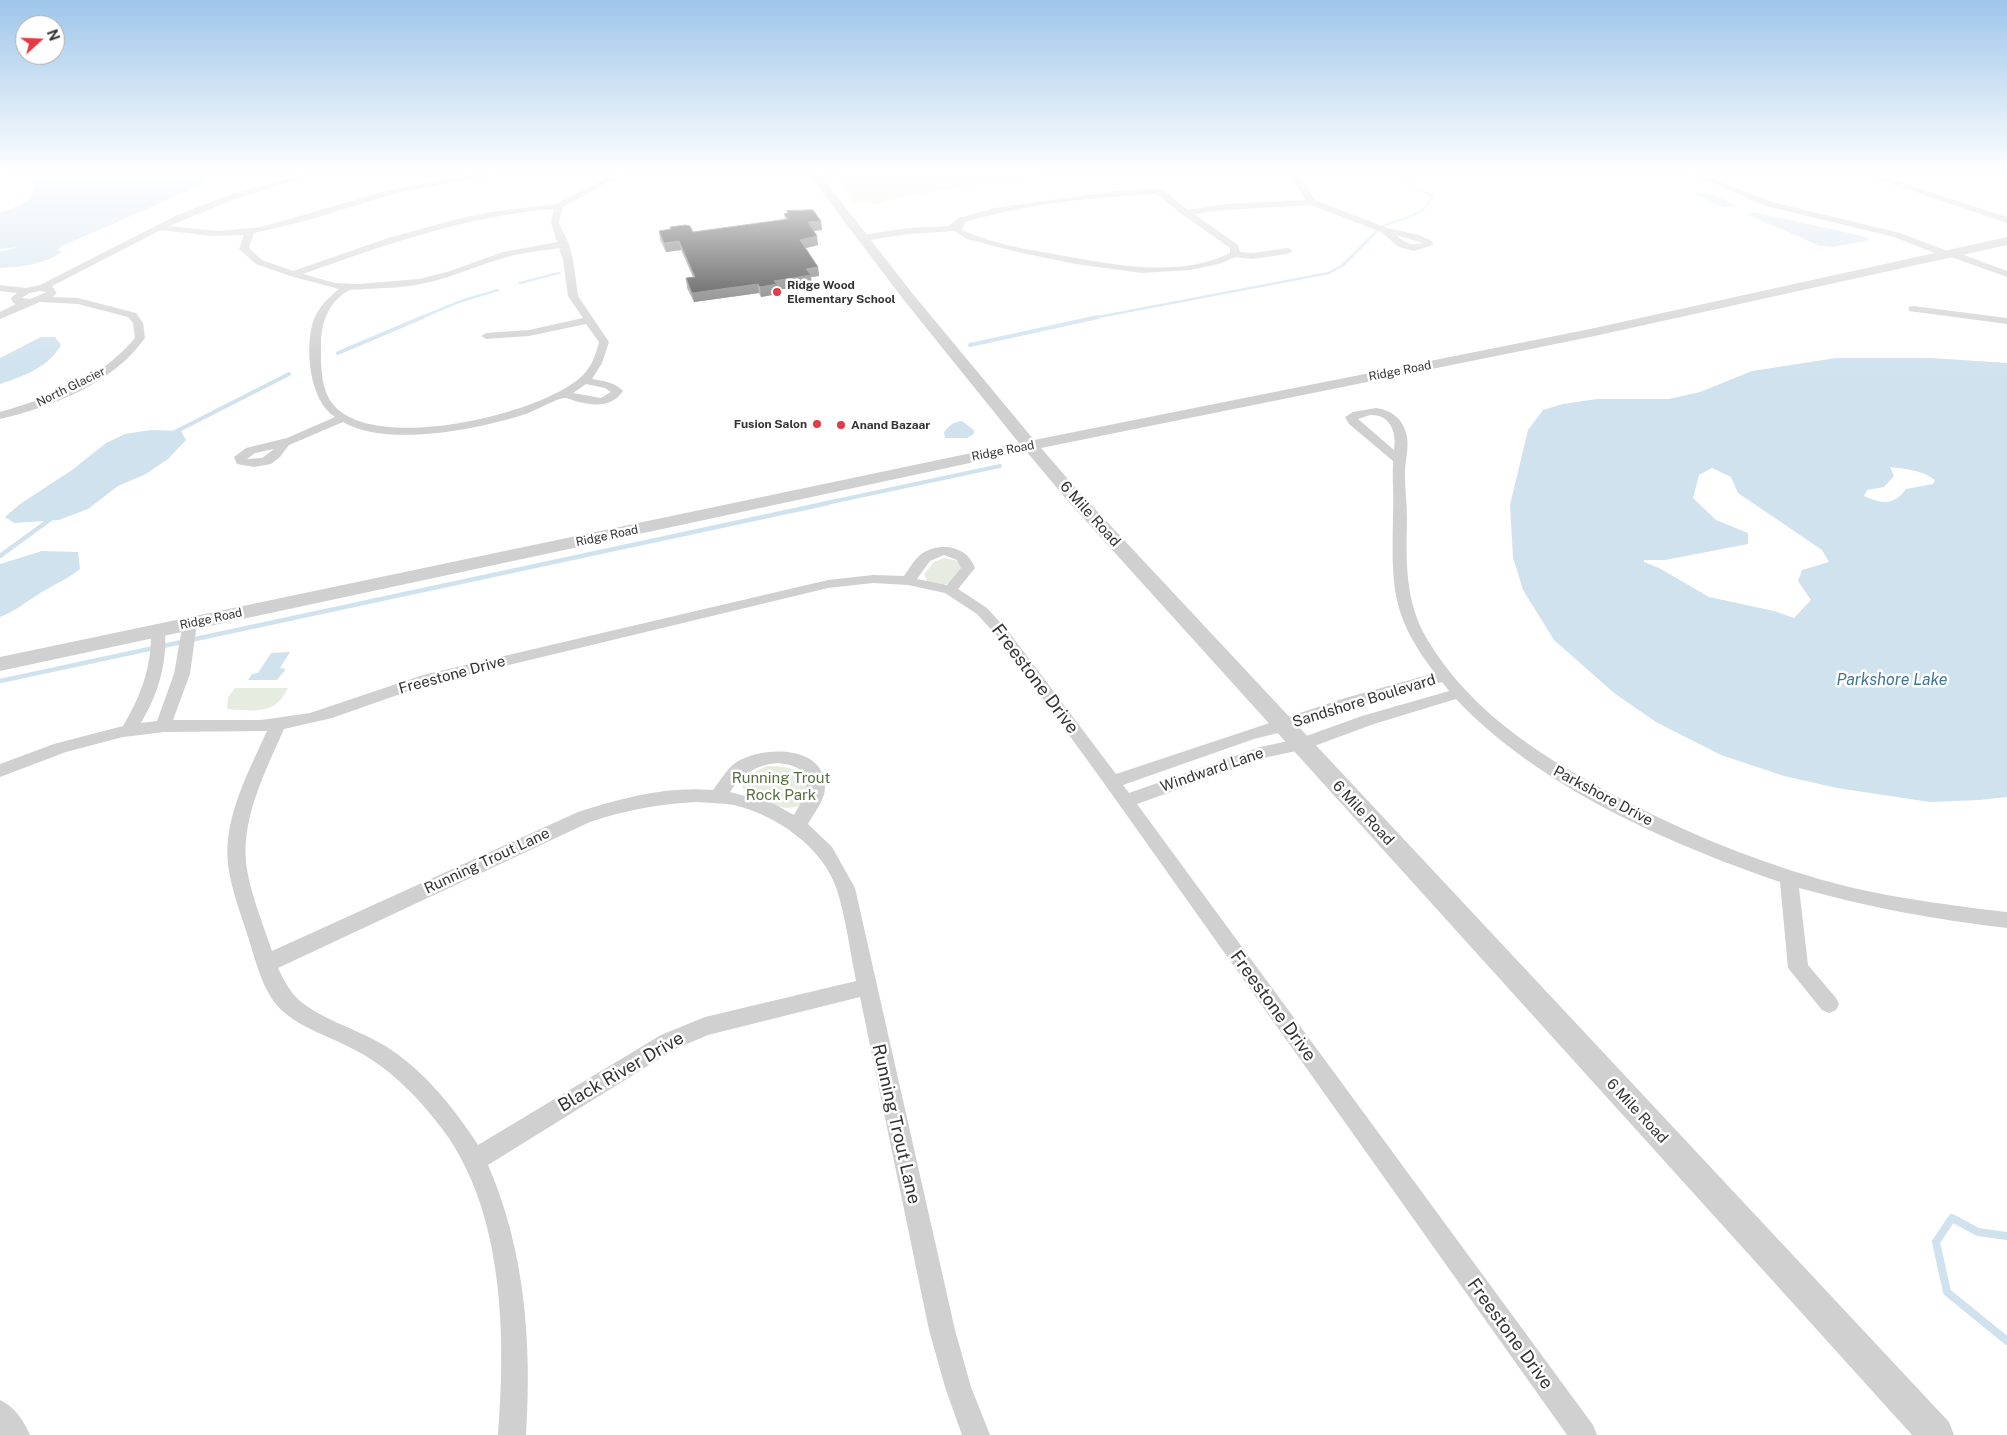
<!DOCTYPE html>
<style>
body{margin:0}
#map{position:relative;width:2007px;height:1435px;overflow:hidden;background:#fff;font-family:"Public Sans",sans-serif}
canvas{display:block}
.north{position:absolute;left:15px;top:15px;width:50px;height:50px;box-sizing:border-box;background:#fff;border:1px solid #adadad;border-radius:50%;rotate:70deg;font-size:14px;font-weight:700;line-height:20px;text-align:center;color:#333}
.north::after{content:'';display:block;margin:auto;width:18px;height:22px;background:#e63946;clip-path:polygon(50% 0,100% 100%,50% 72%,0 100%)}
</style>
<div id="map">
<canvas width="2007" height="1435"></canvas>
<div class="north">N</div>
</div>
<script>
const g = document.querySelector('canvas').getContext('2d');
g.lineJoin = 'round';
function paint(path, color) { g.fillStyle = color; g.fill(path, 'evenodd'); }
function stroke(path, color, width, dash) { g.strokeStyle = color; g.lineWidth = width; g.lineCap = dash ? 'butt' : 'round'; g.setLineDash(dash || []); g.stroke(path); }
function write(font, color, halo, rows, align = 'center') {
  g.font = font + ' "Public Sans",sans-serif'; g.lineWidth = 5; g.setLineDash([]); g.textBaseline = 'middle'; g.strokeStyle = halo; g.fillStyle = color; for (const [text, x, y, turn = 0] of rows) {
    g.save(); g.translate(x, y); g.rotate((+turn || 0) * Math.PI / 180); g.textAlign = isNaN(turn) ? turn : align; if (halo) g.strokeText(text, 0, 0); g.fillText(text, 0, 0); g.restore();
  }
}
paint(new Path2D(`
 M853,172H1064L904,196L876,205L872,202H854L836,175Z
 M944,558L959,561L963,569C950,587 948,586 927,581L924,574L934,562Z
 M235,688H288C276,715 254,711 227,709L228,697Z
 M767,766C786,766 803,768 810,788C808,792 806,800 803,803C791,817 727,797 746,778C752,772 760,770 767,766Z`), '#e6ecdf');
paint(new Path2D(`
 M42,172H86L87,175L112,172H210L208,180L200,186L62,246L57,250L62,252C45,264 21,267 0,268V252L18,247L0,249V213L20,205L28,200L33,193L32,179Z
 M1701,192L1713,194L1737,206L1723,207L1695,194V193Z
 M1754,212L1862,236L1870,240L1833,247L1820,246L1746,214Z
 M41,337H55L61,345C48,368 23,376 0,384V358Z
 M1836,358H1932L2007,363V797L1980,800L1930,802L1837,788L1784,776L1721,755L1656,722L1614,693L1554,640L1523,590L1513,557L1510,505L1528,430L1543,410L1563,404L1597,399H1669L1700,392L1752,371ZM1890,467C1906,469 1922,470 1935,480L1933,484L1906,489C1894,506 1881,504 1864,496L1867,490L1884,487L1894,476ZM1712,468L1731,477L1738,493L1822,550L1829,562L1802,570L1798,581L1811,600L1794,618L1774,611L1709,597L1659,568L1644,562V560H1665L1748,544V533L1716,520L1693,498L1699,475Z
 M962,421L974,430V434L967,438H945L944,432C950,425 953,422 962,421Z
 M151,430L181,431L186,440L168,459L146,474L118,486L88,509L59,520L14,523L5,517L20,504L72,470L106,443L125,434Z
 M42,551L78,552L80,569C68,579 55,584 42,592C27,601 16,611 0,617V564Z
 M290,652L280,668L286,669L277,680H248L252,674L258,673L271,653Z`), '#cfe2ee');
stroke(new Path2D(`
 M0,180L5,172
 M1383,226C1400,219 1426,216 1432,196L1404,180L1411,172
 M520,283L559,273
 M420,318L461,301L498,290
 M1093,318L1329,273L1343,265L1378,230`), '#cfe2ee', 2.5);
stroke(new Path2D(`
 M970,345L1098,317
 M338,353L423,317
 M171,434L289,374
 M822,504L1000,466`), '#cfe2ee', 4);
stroke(new Path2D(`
 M0,556L52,518
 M0,681L828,503`), '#cfe2ee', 4.5);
stroke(new Path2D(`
 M2007,1236L1978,1232L1952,1218L1936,1242L1947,1292L2007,1341`), '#cfe2ee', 8);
paint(new Path2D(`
 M311,172H324L235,199L169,226L219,231L261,227L397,188L475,174L510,172L397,193L305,221L254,233L249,248L262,260L293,271L388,238L454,220L490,212L557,204L617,172H628L563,207L559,223L569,244L573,260L578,296L609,342L602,363L592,379C603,381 615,382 623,391C611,408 594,406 575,401C572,400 568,398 564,398C553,400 537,410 526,414C479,429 388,448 343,422L289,445L280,457L271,464L254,467L237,464L234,457L246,448L287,438L335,417C309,401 304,346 314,319C319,307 329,297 339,289L290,276L256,264L239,249L244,235L211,236L161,230L52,286L57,293L52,297L78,298L136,313L143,323L145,338C112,384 54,406 0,419V412C51,397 100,380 135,338L133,323L128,317L78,304L40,302L0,319V312L16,304L13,303L11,298L17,293L0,291V285L26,288L40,285L177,215L229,195ZM554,209L551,223L557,242L503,252L450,271L419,279L358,284L335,283L303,274C385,245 466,216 554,209ZM559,248L563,260L568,296L583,318L529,330L486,333L481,336L486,339L529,336L586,324L599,342C596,354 592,366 583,375C543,415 370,455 332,403C320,387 321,362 321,344C321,323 329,300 350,290C353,289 360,290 365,289C383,288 403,288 421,284C451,278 478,265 507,257C524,252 542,251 559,248ZM40,291L47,292L30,299L22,298L29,293ZM586,384L605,388L611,392L601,398L573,393ZM274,449L262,458L247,459L255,453Z
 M1290,172H1296L1315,200L1387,228L1419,235L1432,241L1433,245L1414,251L1399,247L1381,232L1311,205L1225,210L1194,214L1238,245L1240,252L1252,253L1288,248L1293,251L1288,254L1252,259L1236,257L1219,264L1190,270L1142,273L1076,264L1017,252L967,239L954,231L909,234L862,241L858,238L862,235L909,228L948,226L959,218L994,208L1116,191L1162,189L1188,210L1225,204L1306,200L1289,174ZM1157,194L1183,215L1230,248V253C1179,279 1108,264 1054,254C1023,249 991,243 962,230L965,222C1027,204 1093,197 1157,194ZM1396,235L1423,243C1410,246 1405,243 1396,235Z
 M1686,172H1697L1772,202L1900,233L1950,252H1956L2007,271V277L1951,257H1945L1894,237L1766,206Z
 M1855,172H1868L2007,217V223Z
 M1913,306L2007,318V324L1909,311V307Z
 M1376,408C1391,410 1402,418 1406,433C1410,445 1405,460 1405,474C1405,489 1407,504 1407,519C1406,562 1405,601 1427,639C1473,717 1553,764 1631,804C1700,839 1773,868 1849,887C1901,899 1954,906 2007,912V928C1936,920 1868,907 1799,888L1808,965L1836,998L1839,1004L1836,1010L1829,1013L1822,1010L1788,968L1780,882C1667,843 1539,787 1456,699L1374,724L1306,749L1268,757L1137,804L1593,1425L1597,1435H1567L1106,786L998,637L977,614L945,593L908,585L873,583L828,588L426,685L332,718L284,729C266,770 242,816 246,862C249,890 263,924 272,951L578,812C622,798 666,786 713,790C720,781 726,770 735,763C762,745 827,744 825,789C824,801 814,813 808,824L832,847L855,888L955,1330L971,1387L990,1435H962L945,1387L929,1330L860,997L708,1035L675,1049L488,1165C525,1250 532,1343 526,1435H498C506,1337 504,1212 443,1130C420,1099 390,1068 355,1050C333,1038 306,1030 286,1014C265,998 257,966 250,943C242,917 231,890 228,864C223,818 249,771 267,731L165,732L123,737L66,752L0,777V764L54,744L123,726C141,696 152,666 151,631L153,628H163L165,631C167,665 158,694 141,723L157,721L174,674L183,623L185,620H195L197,623L190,674L173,720H261L310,713L423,675L828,580L873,575L904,576C909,569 914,560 921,554C940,541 968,546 975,568L958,589L987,608L1008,631L1116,774L1345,698L1435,673C1390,614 1392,586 1393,515C1394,497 1392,479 1393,461L1349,424L1345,417L1353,412ZM1370,415C1390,414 1397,432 1394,450L1358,419ZM944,555L957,560L961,568L947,585L917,579L930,561ZM1442,682L1449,691L1362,716L1298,739L1260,747L1129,793L1123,785L1254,739L1290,730L1357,706ZM778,763C817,767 810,789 794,815L774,804L730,792C743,773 756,765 778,763ZM696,802C708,803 722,803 734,805C776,815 823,847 837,890C846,919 850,951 856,981L705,1017L661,1035L478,1145C454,1108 427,1074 390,1049C363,1030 313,1018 293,994C287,986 282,977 278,968L590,822C626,810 659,804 696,802Z
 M0,1400C14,1406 24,1421 30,1435H0Z`), '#d0d0d0');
paint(new Path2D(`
 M807,172H818L912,293L1034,440L1590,329L2007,237V245L1590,337L1041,448L1080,493L1949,1422L1954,1435H1912L1068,501L1026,451L0,671V657L1019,443L903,299Z`), '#d0d0d0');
paint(new Path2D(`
 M787,211L822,230L814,231L818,245L806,248L818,267L819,276L811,277L812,285L777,290L778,294L761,297L759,293L694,302L687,288L686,278L693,277L681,250L666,252L660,240L659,231L693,232L785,220L784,214L787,213Z`), '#8c8c8c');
paint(new Path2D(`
 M821,221L822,230L809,231L808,222Z
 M817,236L818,245L802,249L800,240Z
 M679,241L681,250L666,252L664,243Z
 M818,267L819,276L811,277L812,285L777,290L778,294L761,297L760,287L806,269Z
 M758,284L759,293L694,302L692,293Z`), '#5f5f5f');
const building = new Path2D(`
 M813,210L821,221L808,222L817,236L800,240L818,267L806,269L811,275L774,281L777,284L760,287L758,284L692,293L686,278L695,277L679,241L664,243L659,231L671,229L670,227L685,225L690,226L693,232L788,219L784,214L788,213L787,211Z`);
paint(building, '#1a1a1a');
stroke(building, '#5f5f5f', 1);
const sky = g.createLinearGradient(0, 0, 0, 373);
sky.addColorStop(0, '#9ec6ea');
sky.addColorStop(0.46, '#fff');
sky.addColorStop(1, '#ffffff00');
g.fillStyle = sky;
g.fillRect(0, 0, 2007, 373);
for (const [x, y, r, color] of [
 [777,292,5,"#e63946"],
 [817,424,5,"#e63946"],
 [841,425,5,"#e63946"]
]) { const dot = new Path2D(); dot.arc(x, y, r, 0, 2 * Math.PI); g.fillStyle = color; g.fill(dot); stroke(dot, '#fff', 2); }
write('bold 12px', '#333', '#fff', [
 ["Ridge Wood",787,285],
 ["Elementary School",787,299],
 ["Fusion Salon",807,424,"right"],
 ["Anand Bazaar",851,425]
], 'left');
write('12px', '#333', '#fff', [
 ["Ridge Road",1400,371,-11],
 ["North Glacier",71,387,-26],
 ["Ridge Road",1003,451,-11],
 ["Ridge Road",607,536,-12],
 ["Ridge Road",211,619,-12]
]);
write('15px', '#333', '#fff', [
 ["6 Mile Road",1090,514,48],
 ["Freestone Drive",452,675,-15],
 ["Sandshore Boulevard",1364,701,-17],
 ["Windward Lane",1212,770,-19],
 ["Parkshore Drive",1603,796,28],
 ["6 Mile Road",1363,813,47],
 ["Running Trout Lane",487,861,-25],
 ["6 Mile Road",1637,1111,47]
]);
write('15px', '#56703f', '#fff', [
 ["Running Trout",781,778],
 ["Rock Park",781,795]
]);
write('italic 16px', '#3f7597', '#fff', [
 ["Parkshore Lake",1892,680]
]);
write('18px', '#333', '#fff', [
 ["Freestone Drive",1035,679,53],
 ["Freestone Drive",1273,1006,54],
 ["Black River Drive",621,1072,-30],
 ["Running Trout Lane",896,1124,77],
 ["Freestone Drive",1510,1334,54]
]);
</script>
